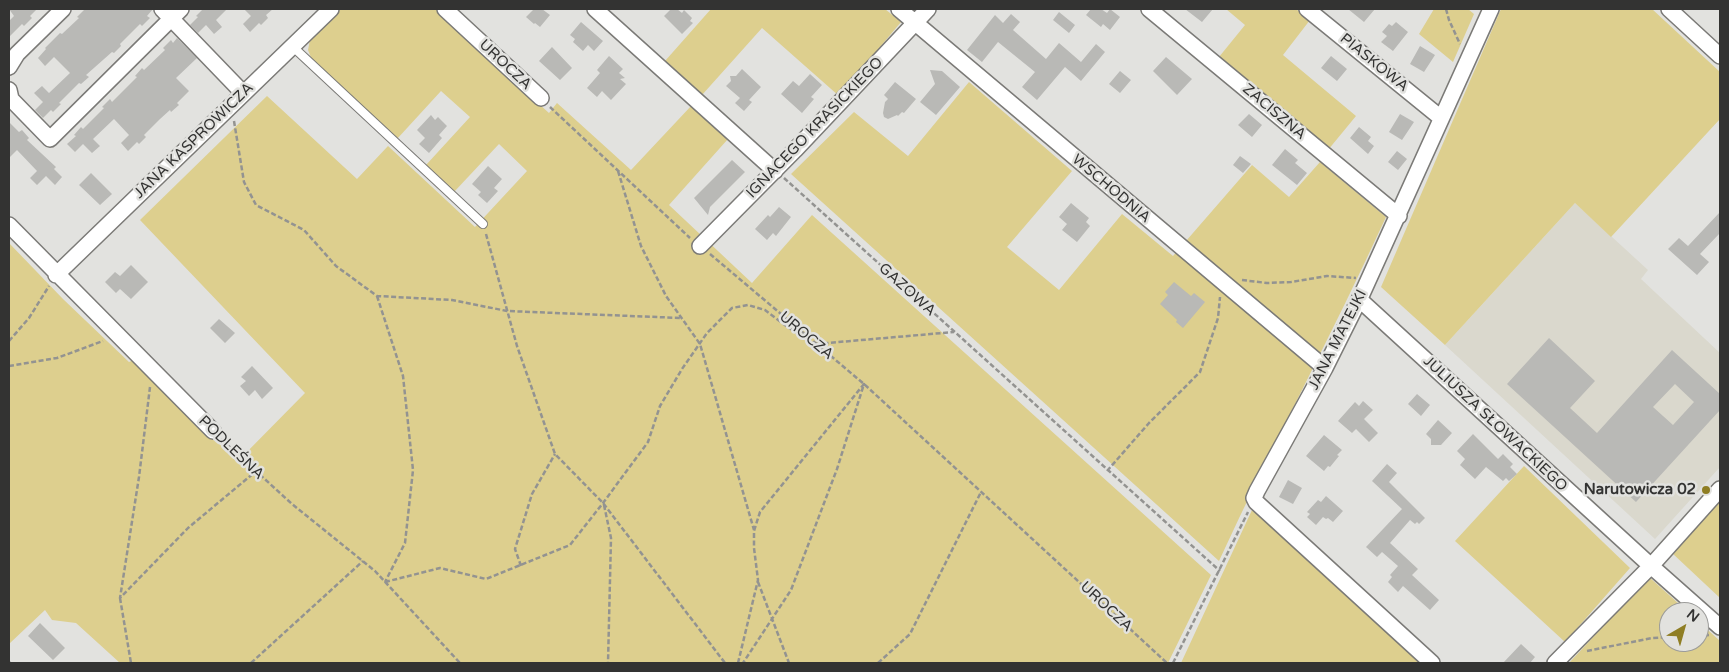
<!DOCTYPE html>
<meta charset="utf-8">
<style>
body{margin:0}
#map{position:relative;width:1729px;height:672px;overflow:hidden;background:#e2e2df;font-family:"Varela Round",sans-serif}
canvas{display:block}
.frame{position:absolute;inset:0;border:10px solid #333332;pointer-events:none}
.north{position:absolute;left:1659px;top:602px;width:50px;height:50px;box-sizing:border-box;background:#e2e2df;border:1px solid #9c9c9a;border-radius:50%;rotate:38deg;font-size:14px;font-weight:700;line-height:20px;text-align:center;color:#333332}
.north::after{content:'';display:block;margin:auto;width:18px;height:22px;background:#8f7e24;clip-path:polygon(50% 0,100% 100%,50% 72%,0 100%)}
</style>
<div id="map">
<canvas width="1729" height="672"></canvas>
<div class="frame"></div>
<div class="north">N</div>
</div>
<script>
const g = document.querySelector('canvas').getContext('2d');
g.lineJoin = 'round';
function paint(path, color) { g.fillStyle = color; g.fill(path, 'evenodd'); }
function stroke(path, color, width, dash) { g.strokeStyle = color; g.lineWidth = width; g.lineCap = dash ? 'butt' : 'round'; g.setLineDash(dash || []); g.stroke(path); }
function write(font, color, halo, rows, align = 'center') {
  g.font = font + ' "Varela Round",sans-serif'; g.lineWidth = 5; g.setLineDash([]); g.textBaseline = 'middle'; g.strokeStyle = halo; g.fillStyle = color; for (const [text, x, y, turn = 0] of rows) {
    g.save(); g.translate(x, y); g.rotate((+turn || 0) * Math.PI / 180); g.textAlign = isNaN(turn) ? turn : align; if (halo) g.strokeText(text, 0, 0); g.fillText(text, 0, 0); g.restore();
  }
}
paint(new Path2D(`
 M1575,203L1648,270L1641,279L1720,353V467L1655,539L1445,345Z`), '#dad8cd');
paint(new Path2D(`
 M341,9H438L442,17L549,113L557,103L631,170L692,105L728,139L669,205L752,283L812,215L1211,575L1168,663H120L76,623L52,620L45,610L9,644V243L63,299L129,362L136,359L237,462L305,393L140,220L267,96L357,179L388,146L475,227L527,171L499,144L454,192L426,165L470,117L441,91L397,139L312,60L308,50L310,40Z
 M711,9H885L901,22L839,96L762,28L702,95L665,61Z
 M1226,9H1296L1310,20L1283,55L1356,116L1328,150L1219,57L1245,25Z
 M1434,9H1468L1474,14L1453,62L1419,34Z
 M1501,9H1652L1720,72V119L1611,237L1575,203L1445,345L1381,287Z
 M969,82L1072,171L1007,247L1059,290L1122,214L1173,256L1252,165L1289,197L1320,162L1386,217C1333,333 1272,445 1219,561L791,174L854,112L908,156Z
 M1524,466L1630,568L1565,642L1455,541Z
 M1720,501V598L1672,553Z
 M1252,510L1420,661L1418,663H1181Z
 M1649,577L1688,612H1669V642H1699V622L1720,641V663H1569Z`), '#ddcf8e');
paint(new Path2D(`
 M9,9H37L30,16L32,18L24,26L22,24L9,37V21L14,16Z
 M85,9H153L147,16L150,18L142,26L140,24L120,44L121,46L114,53L112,52L86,75L89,77L81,84L79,83L59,103L61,104L53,112L51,110L43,118L35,110L43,102L34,93L42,86L49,93L70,73L54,57L45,66L38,58L46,49L45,48L60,33L62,34L79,18L77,17Z
 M203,9H227L216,20L222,27L214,34L206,25L198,33L190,25L198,17L196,16Z
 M244,9H273L266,15L268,18L261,25L259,23L250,32L243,24L251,16Z
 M534,9H542L550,15L540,27L535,23L534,24L526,17Z
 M671,9H677L682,13L684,10L692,18L690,21L693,23L682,34L664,16Z
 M1091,9H1101L1107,13L1110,9L1120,17L1110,30L1103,24L1101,27L1086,15Z
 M1185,9H1213L1202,22Z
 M1348,9H1375L1364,22Z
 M1059,12L1075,25L1069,33L1053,20Z
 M1011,14L1020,22L1013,30L1046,59L1059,43L1081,62L1096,44L1105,52L1081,81L1065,67L1037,100L1022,87L1035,72L998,42L982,62L967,50L995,15L1003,23Z
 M581,22L603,41L594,51L588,45L583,51L573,42L575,39L570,35Z
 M1396,22L1408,32L1393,51L1381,42L1387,36L1382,32L1389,24L1392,26Z
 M177,38L197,58L176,78L189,91L177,103L179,105L171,112L170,110L160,119L144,135L146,137L139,144L137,142L128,151L121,143L129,135L114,119L93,139L100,146L92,153L83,144L75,152L67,144L76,136L74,135L81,127L83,129L104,108L102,107L110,99L112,102L137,77L135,76L142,68L144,70L165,50L163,48L171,40L173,43Z
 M1420,46L1435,55L1424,72L1410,64Z
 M552,47L572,68L560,80L539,61Z
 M609,56L623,69L619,73L625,78L620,79L626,84L611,100L602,91L597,97L587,88L600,73L597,70Z
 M1331,56L1347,69L1337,81L1321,68Z
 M1166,57L1192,79L1177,95L1153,71Z
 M742,69L761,87L749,100L752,102L744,111L735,103L740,98L726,86L731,81L730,76H736Z
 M930,70L942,71L960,87L936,115L920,102L935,84Z
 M1120,71L1131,80L1120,93L1109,84Z
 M810,74L822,85L811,97L814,99L802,113L781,94L793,81L799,86Z
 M895,82L916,99L904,113L902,112L898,116L897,115L888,119L884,117L883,113L885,102L888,99L884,95Z
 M1249,114L1262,125L1252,137L1238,125Z
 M1400,114L1414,122L1402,140L1389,132Z
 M431,115L435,120L438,117L447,126L439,135L442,138L429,153L419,144L425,138L417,130Z
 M9,122L19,132L22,130L29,138L27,140L56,167L54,169L62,177L55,185L46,176L37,185L30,178L37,171L17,150L9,158Z
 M1359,127L1371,137L1368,141L1374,146L1368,154L1350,138Z
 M1285,149L1298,160L1295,163L1307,173L1297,185L1272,165Z
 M1397,151L1407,159L1398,170L1388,162Z
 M1240,156L1251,164L1243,173L1233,165Z
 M732,160L745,172L710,207L708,215L694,198Z
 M488,166L502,179L494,188L498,191L487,203L478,195L481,192L472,184Z
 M91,173L112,194L100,205L79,185Z
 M1071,203L1089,218L1086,222L1090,226L1077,242L1062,230L1067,224L1059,217Z
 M779,207L791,217L776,236L773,233L767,240L755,229L768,215L770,217Z
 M1720,212V233L1700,254L1709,262L1697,275L1668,249L1679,238L1688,246Z
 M131,265L148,282L131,299L120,289L116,293L105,282L115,272L120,276Z
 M1174,282L1191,296L1194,293L1205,302L1183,328L1176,322L1177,320L1160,304L1168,295L1165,292Z
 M219,319L235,333L225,343L210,328Z
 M1549,338L1595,381L1570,408L1597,433L1672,350L1720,394V410L1636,502L1507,384ZM1675,384L1694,402L1673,425L1653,407Z
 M252,366L273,388L262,399L255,390L249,396L240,386L246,381L241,377Z
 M1417,394L1430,405L1421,416L1408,404Z
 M1363,401L1373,410L1364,419L1378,433L1369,442L1356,429L1352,433L1338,421L1355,402L1359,406Z
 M1438,420L1452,433L1441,445H1431V439L1426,434Z
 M1473,434L1498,459L1503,454L1513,464L1510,467L1517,474L1509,481L1506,478L1503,481L1486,467L1475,479L1460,465L1465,459L1457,451Z
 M1324,435L1342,450L1337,455L1339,456L1330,467L1328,466L1324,471L1306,456Z
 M1387,464L1397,473L1389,482L1425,518L1419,524L1417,522L1415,524L1410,520L1390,543L1418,569L1412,575L1439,600L1430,610L1403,586L1398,592L1388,582L1392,577L1390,575L1398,566L1382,552L1377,557L1366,547L1402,509L1372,481Z
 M1288,480L1302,488L1293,504L1279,497Z
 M1326,496L1343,511L1333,522L1328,518L1326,519L1323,517L1316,525L1307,517L1310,514L1307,512L1318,500L1321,502Z
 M40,623L65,648L53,660L28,636Z
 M1521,644L1535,657L1530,663H1503Z`), '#b9b9b6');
const lane = new Path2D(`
 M292,46L483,224`);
const street = new Path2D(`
 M162,9L243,93
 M445,9L541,98
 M595,9L775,171
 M899,9L1325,368
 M1149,9L1399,216
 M1307,9L1441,118
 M1669,9L1720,56
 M9,67L17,54L63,9
 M9,90L11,99L50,139L181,9
 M9,225L213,431
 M700,246L795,150L928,9
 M56,275L331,9
 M1360,300L1651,566L1720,627
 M1432,663L1256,502L1254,498L1257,491L1325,368L1362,294L1491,9
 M1555,663L1651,566L1720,489`);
stroke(lane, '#7b7a77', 10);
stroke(street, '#7b7a77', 18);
stroke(new Path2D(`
 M1446,9L1449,20L1460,44
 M550,107L690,238
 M234,121L244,182L256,205L304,230L336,266L377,296L452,300L507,311L681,318
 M618,171L641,246L666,296L700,344L754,530
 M784,178L1220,571
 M486,234L517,346L555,454L603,503L725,663
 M710,254L864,384L1167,663
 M1242,280L1267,283L1291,282L1327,276L1356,278
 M377,296L403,376L413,470L405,543L385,582
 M9,341L29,318L49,286
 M816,344L954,332
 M9,366L57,358L103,341
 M150,387L139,477L120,598L188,528L255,472
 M221,439L292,504L375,571L460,663
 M1107,471L1149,423L1200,372L1218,318L1220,297
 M604,505L611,538L608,663
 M521,566L515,549L532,494L555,454
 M385,582L440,568L486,579L570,545L603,503L648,442L660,406L682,369L707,333L732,308L748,305L765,310L789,328L809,340
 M758,582L789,663
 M120,598L131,663
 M1699,636L1709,635
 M1587,651L1652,638L1669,637
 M9,662L10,663
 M251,663L363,561
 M738,663L758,580L754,548V531L760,512L864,384L837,469L791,590L743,663
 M878,663L910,634L981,492
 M1173,663L1248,512`), '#939391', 2.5, [5, 2.5]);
stroke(lane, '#fff', 8);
stroke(street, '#fff', 15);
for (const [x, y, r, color] of [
 [1706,490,5,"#8f7e24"]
]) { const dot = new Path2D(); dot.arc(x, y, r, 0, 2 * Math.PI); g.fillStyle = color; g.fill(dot); stroke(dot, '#e2e2df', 2); }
write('15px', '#333332', '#e2e2df', [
 ["PIASKOWA",1374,63,39],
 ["UROCZA",505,65,43],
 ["ZACISZNA",1274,112,40],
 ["IGNACEGO KRASICKIEGO",815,128,-46],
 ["JANA KASPROWICZA",194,141,-44],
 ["WSCHODNIA",1111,189,40],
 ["GAZOWA",907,290,42],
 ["UROCZA",806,336,40],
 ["JANA MATEJKI",1338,340,-63],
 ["JULIUSZA SŁOWACKIEGO",1495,424,43],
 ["PODLEŚNA",231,448,44],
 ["UROCZA",1106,607,43]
]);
write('bold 15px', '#333332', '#e2e2df', [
 ["Narutowicza 02",1696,490]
], 'right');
</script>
